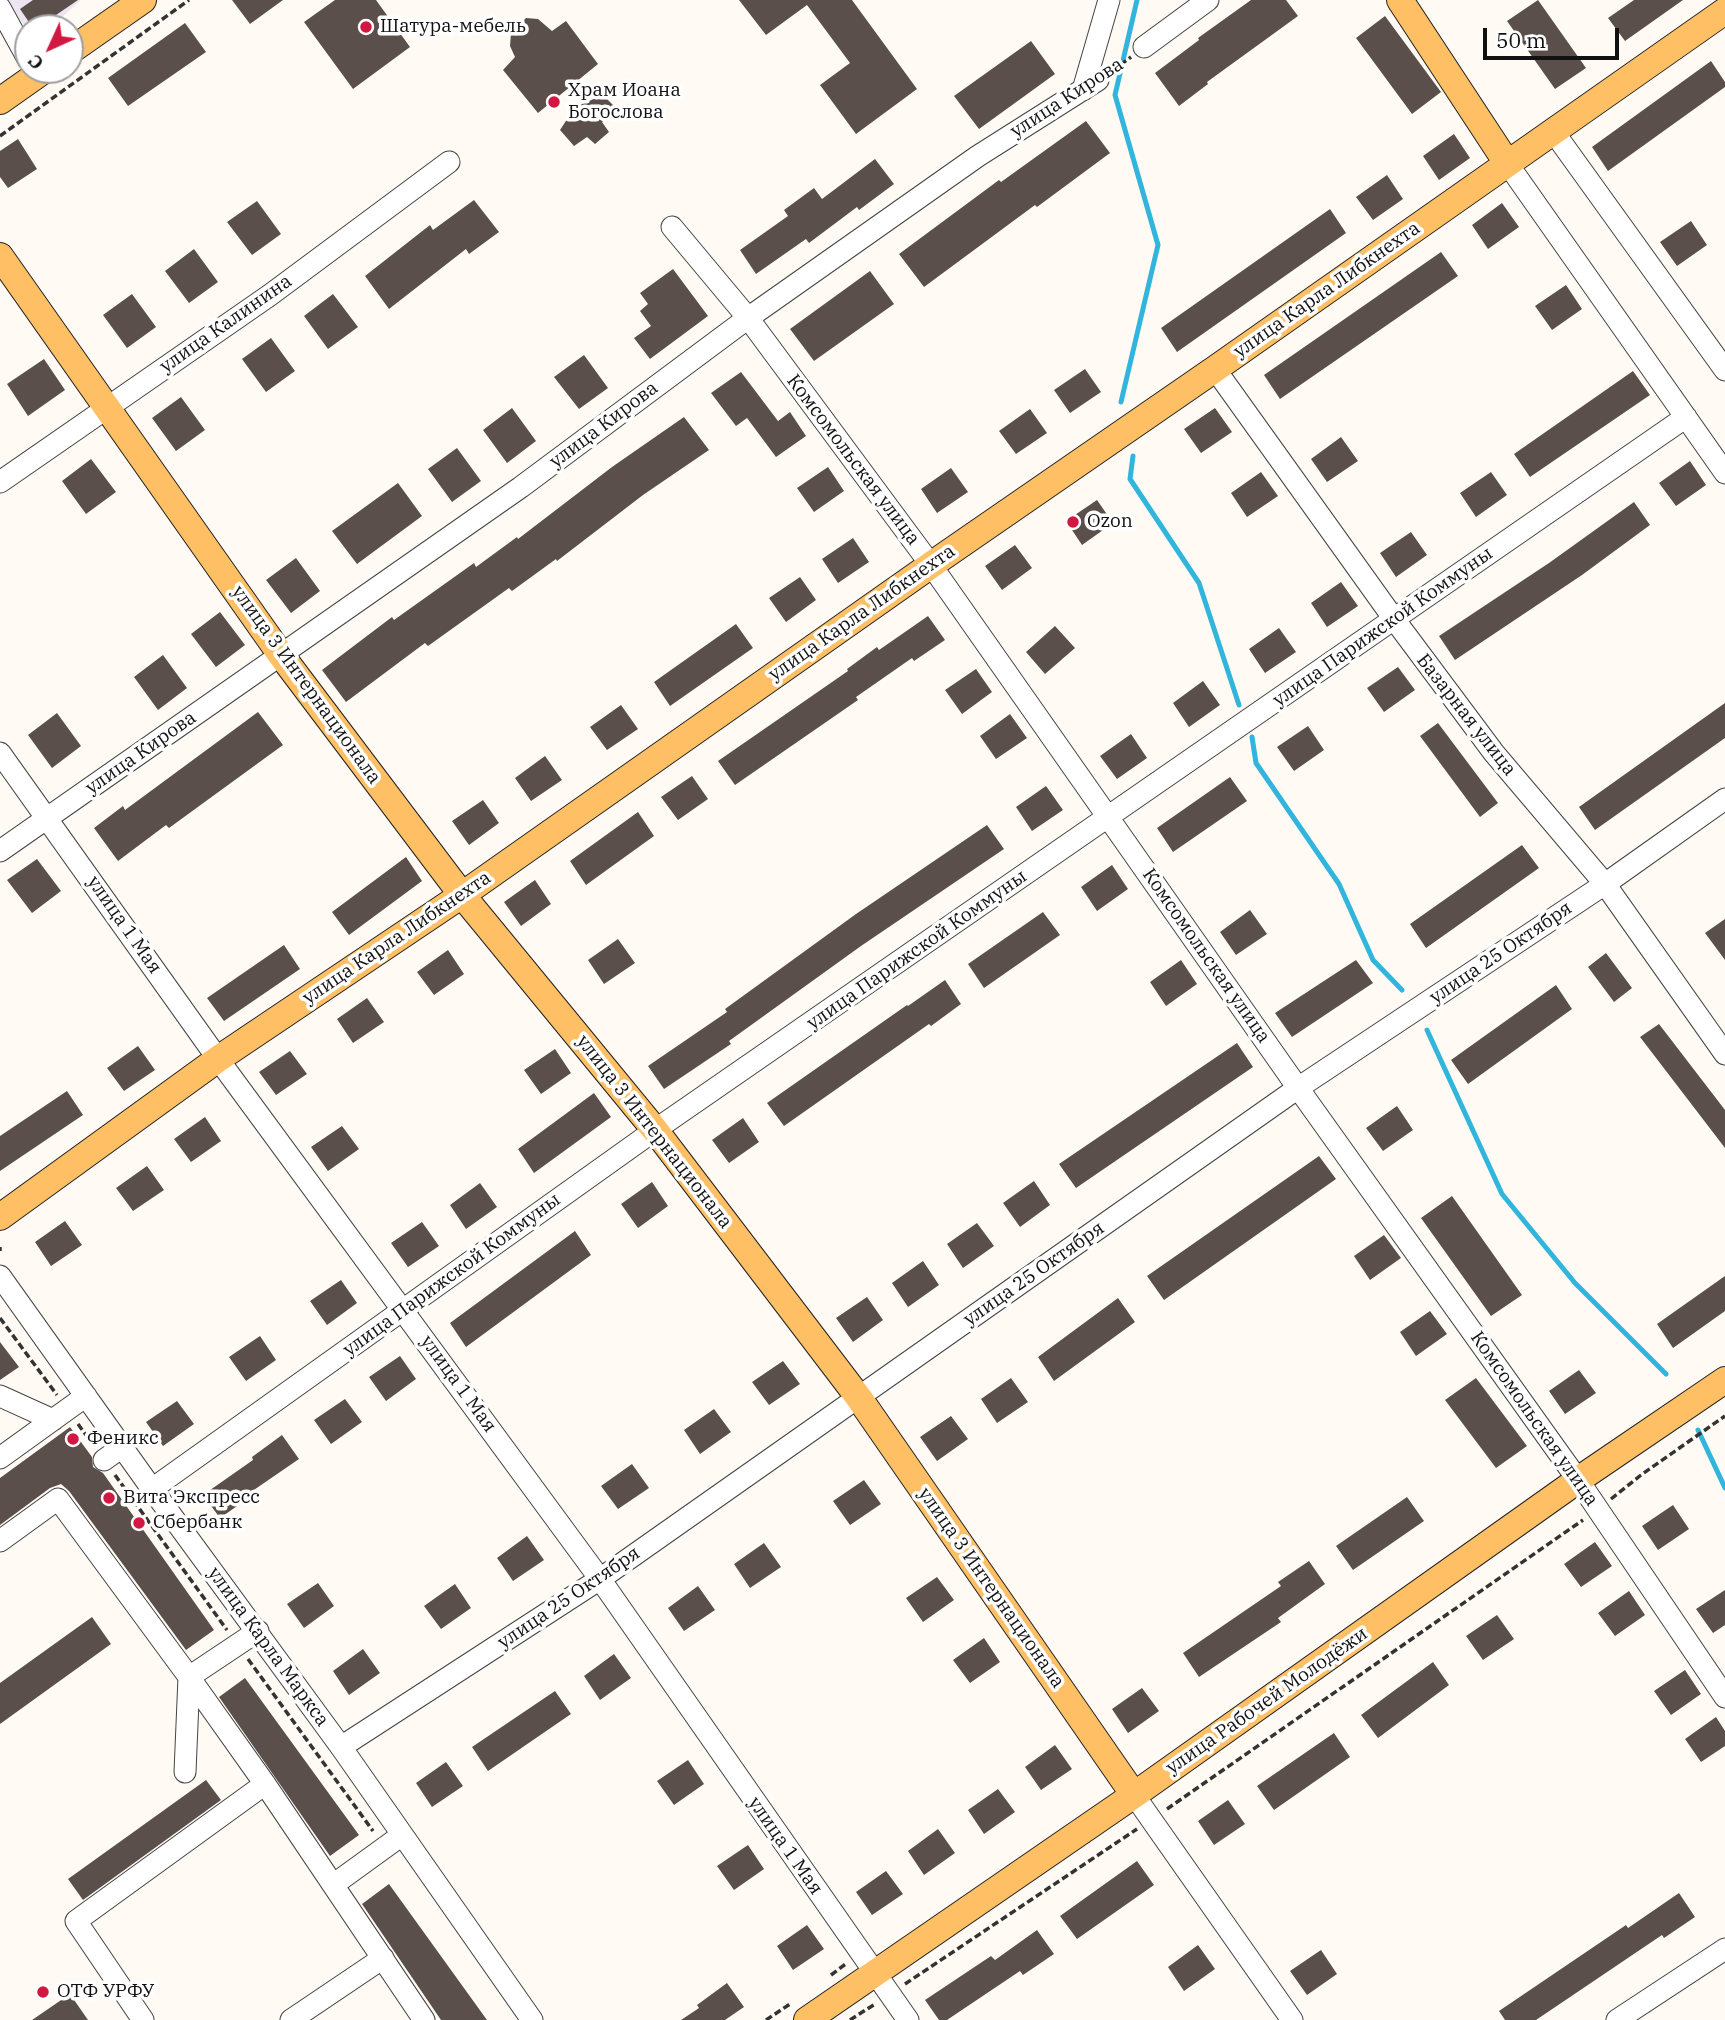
<!DOCTYPE html>
<meta charset="utf-8">
<style>
body{margin:0}
#map{position:relative;width:1725px;height:2020px;overflow:hidden;background:#fffbf4;font-family:"IBM Plex Serif",serif}
canvas{display:block}
.north{position:absolute;left:14px;top:14px;width:70px;height:70px;box-sizing:border-box;background:#fff;border:2px solid #a0a0a0;border-radius:50%;rotate:225deg;font-size:19px;font-weight:700;line-height:28px;text-align:center;color:#111}
.north::after{content:'';display:block;margin:auto;width:24px;height:32px;background:#d21741;clip-path:polygon(50% 0,100% 100%,50% 72%,0 100%)}
.scale{position:absolute;left:1483px;top:28px;width:136px;height:32px;box-sizing:border-box;border:4px solid #111;border-top:0;padding-left:9px;font-size:21px;line-height:24px;white-space:nowrap;color:#111;-webkit-text-stroke:5px #fff;paint-order:stroke}
</style>
<div id="map">
<canvas width="1725" height="2020"></canvas>
<div class="north">С</div>
<div class="scale">50 m</div>
</div>
<script>
const g = document.querySelector('canvas').getContext('2d');
g.lineJoin = 'round';
function paint(path, color) { g.fillStyle = color; g.fill(path, 'evenodd'); }
function stroke(path, color, width, dash) { g.strokeStyle = color; g.lineWidth = width; g.lineCap = dash ? 'butt' : 'round'; g.setLineDash(dash || []); g.stroke(path); }
function write(font, color, halo, rows, align = 'center') {
  g.font = font + ' "IBM Plex Serif",serif'; g.lineWidth = 7; g.setLineDash([]); g.textBaseline = 'middle'; g.strokeStyle = halo; g.fillStyle = color; for (const [text, x, y, turn = 0] of rows) {
    g.save(); g.translate(x, y); g.rotate((+turn || 0) * Math.PI / 180); g.textAlign = isNaN(turn) ? turn : align; if (halo) g.strokeText(text, 0, 0); g.fillText(text, 0, 0); g.restore();
  }
}
paint(new Path2D(`
 M0,0H81L50,28H28V30L17,16L0,28Z`), '#ede5f0');
stroke(new Path2D(`
 M1121,402L1158,245L1115,95L1137,0
 M1133,456L1130,479L1199,583L1239,705
 M1252,737L1256,763L1339,884L1373,960L1402,990
 M1427,1030L1502,1194L1575,1283L1666,1374
 M1698,1430L1725,1488`), '#31b5dc', 5);
paint(new Path2D(`
 M33,0H78L37,28H33L20,9Z
 M232,0H283L250,24Z
 M335,0H376L410,47L353,89L304,22Z
 M739,0H852L917,89L856,134L820,85L850,63L807,5L766,35Z
 M1251,0H1286L1298,16L1207,82L1208,84L1179,106L1155,73L1199,40L1198,38Z
 M1538,0L1586,68L1555,89L1507,21Z
 M1634,0H1683L1625,41L1608,18Z
 M1385,16L1441,92L1412,114L1356,38Z
 M526,18L538,19L552,31L566,21L598,64L538,113L503,70L515,57L510,46L511,33Z
 M185,23L206,52L128,106L108,78Z
 M1031,41L1055,74L979,129L954,96Z
 M1711,61L1725,82V87L1608,171L1592,147Z
 M603,95L616,108L602,122L609,132L595,144L587,137L574,146L560,130L575,107Z
 M1086,121L1110,153L1037,207L1035,205L924,287L899,254L999,180L1001,182Z
 M1454,134L1470,158L1439,180L1423,156Z
 M18,139L37,169L8,188L0,177V151Z
 M875,159L894,184L859,210L857,207L809,243L806,239L756,274L740,250L788,216L784,210L814,188L822,199Z
 M1387,175L1403,199L1373,220L1356,197Z
 M474,200L499,232L469,254L466,249L389,309L365,276L430,225L433,230Z
 M257,201L281,234L252,255L227,222Z
 M1502,203L1519,227L1488,249L1472,225Z
 M1330,209L1346,233L1177,352L1161,328Z
 M1691,221L1707,245L1677,266L1660,242Z
 M194,249L218,282L189,303L165,271Z
 M1441,252L1458,276L1280,399L1264,375Z
 M673,269L708,316L650,359L634,338L651,326L640,311L648,304L640,293Z
 M870,271L894,304L814,361L790,329Z
 M1566,285L1582,309L1552,330L1535,306Z
 M132,294L156,327L127,348L103,315Z
 M333,294L358,327L328,349L304,316Z
 M271,338L295,371L266,392L242,359Z
 M584,355L608,388L579,409L554,377Z
 M44,359L65,390L28,416L7,384Z
 M1085,369L1101,392L1070,413L1054,390Z
 M1633,371L1650,395L1530,477L1514,454Z
 M741,372L778,421L790,412L806,436L776,457L747,418L736,426L711,393Z
 M181,397L205,430L176,451L152,418Z
 M512,408L536,441L507,463L483,430Z
 M1215,408L1232,432L1201,453L1184,429Z
 M1030,409L1047,433L1016,454L999,431Z
 M684,417L709,450L643,495L557,561L556,559L512,591L509,588L428,646L425,643L346,702L322,670L392,617L394,620L474,563L476,567L517,537L518,539L612,467Z
 M1341,437L1358,461L1327,482L1311,459Z
 M457,448L481,481L452,502L428,469Z
 M91,459L116,492L86,514L62,481Z
 M1690,461L1706,485L1676,506L1659,483Z
 M828,467L844,491L814,512L797,488Z
 M951,468L968,492L937,513L921,489Z
 M1261,472L1278,496L1247,517L1231,493Z
 M1491,472L1507,495L1476,517L1460,493Z
 M398,483L422,516L357,564L332,531Z
 M1097,500L1113,523L1082,545L1066,521Z
 M1634,502L1650,525L1582,575L1455,660L1439,636L1549,563Z
 M1411,532L1427,555L1396,577L1380,553Z
 M853,538L869,562L838,583L822,559Z
 M1015,545L1032,568L1002,590L985,566Z
 M296,558L320,591L291,613L266,580Z
 M800,577L816,600L786,622L769,598Z
 M1341,582L1358,606L1327,627L1311,603Z
 M220,612L245,645L216,667L191,634Z
 M928,616L945,640L914,661L912,658L856,697L858,700L735,785L718,761L848,671L847,669L877,647L879,650Z
 M736,624L753,648L670,706L654,682Z
 M1055,626L1075,648L1045,674L1026,652Z
 M1279,628L1296,652L1265,673L1249,649Z
 M163,655L187,688L158,710L134,677Z
 M1398,667L1415,690L1384,712L1367,688Z
 M976,669L992,692L962,714L945,690Z
 M1203,681L1220,705L1189,727L1173,703Z
 M1725,703V738L1595,830L1579,807Z
 M621,705L638,729L607,750L590,727Z
 M258,712L283,745L169,828L166,825L118,861L94,828L123,806L125,810Z
 M57,713L81,746L52,768L28,735Z
 M1010,714L1027,738L996,759L980,736Z
 M1438,723L1498,803L1480,817L1420,736Z
 M1308,726L1324,750L1294,771L1277,747Z
 M1131,734L1147,758L1117,779L1100,756Z
 M545,756L562,780L531,801L515,778Z
 M692,776L708,799L678,820L661,797Z
 M1230,777L1247,801L1173,852L1157,828Z
 M1046,786L1063,810L1032,831L1016,807Z
 M483,800L499,823L469,845L452,821Z
 M638,812L654,836L586,885L570,861Z
 M987,825L1004,849L861,946L729,1041L731,1044L664,1089L648,1066L727,1012L725,1009L856,914Z
 M1522,845L1539,868L1426,948L1410,924Z
 M406,857L422,881L349,935L332,912Z
 M37,859L61,891L32,913L7,880Z
 M1112,865L1128,889L1097,911L1081,887Z
 M535,880L551,904L521,926L504,902Z
 M1250,910L1267,934L1236,955L1220,932Z
 M1043,912L1060,935L984,988L968,964Z
 M1725,919V960L1705,933Z
 M618,939L635,963L604,984L588,960Z
 M284,945L300,969L224,1021L207,998Z
 M448,950L464,974L434,995L417,972Z
 M1606,953L1632,988L1614,1002L1588,967Z
 M1181,960L1197,984L1166,1006L1150,982Z
 M1356,960L1373,983L1292,1037L1275,1013Z
 M945,980L961,1004L931,1026L929,1024L784,1126L767,1103L907,1005L908,1006Z
 M1556,985L1572,1009L1468,1084L1451,1060Z
 M367,998L384,1022L353,1043L337,1019Z
 M1659,1024L1725,1110V1148L1640,1037Z
 M1237,1043L1253,1067L1076,1188L1059,1164Z
 M138,1046L155,1070L124,1091L107,1068Z
 M555,1049L571,1073L541,1094L524,1070Z
 M290,1051L307,1074L276,1095L259,1072Z
 M67,1091L83,1115L0,1171V1136Z
 M594,1093L611,1117L534,1173L518,1149Z
 M1397,1106L1413,1130L1383,1151L1366,1128Z
 M205,1117L221,1141L191,1162L174,1139Z
 M743,1118L759,1142L729,1163L712,1140Z
 M342,1126L359,1149L328,1171L311,1147Z
 M1319,1156L1336,1179L1164,1300L1147,1276Z
 M147,1166L164,1190L133,1211L116,1188Z
 M1034,1181L1050,1205L1020,1227L1003,1203Z
 M652,1182L668,1206L638,1228L621,1204Z
 M480,1183L497,1207L466,1229L450,1205Z
 M1452,1196L1522,1295L1491,1316L1421,1218Z
 M65,1221L82,1245L51,1266L35,1242Z
 M422,1222L439,1246L408,1267L391,1243Z
 M977,1223L994,1246L963,1268L947,1244Z
 M575,1231L591,1255L466,1347L450,1323Z
 M1384,1235L1401,1258L1370,1280L1354,1256Z
 M923,1261L939,1285L908,1307L892,1283Z
 M1725,1276V1311L1673,1348L1657,1324Z
 M341,1280L357,1303L327,1325L310,1301Z
 M867,1297L883,1320L853,1342L836,1318Z
 M1118,1298L1135,1322L1054,1381L1038,1357Z
 M1430,1311L1447,1334L1416,1356L1400,1332Z
 M260,1336L276,1360L246,1381L229,1357Z
 M0,1342L19,1367L0,1380Z
 M400,1356L416,1379L386,1401L369,1377Z
 M783,1361L800,1384L769,1405L752,1382Z
 M1579,1370L1596,1393L1565,1414L1549,1391Z
 M1011,1378L1028,1402L997,1423L981,1399Z
 M1476,1378L1527,1446L1496,1468L1445,1400Z
 M345,1399L362,1422L331,1444L314,1420Z
 M177,1401L194,1424L163,1446L146,1422Z
 M714,1409L731,1432L700,1454L684,1430Z
 M951,1416L968,1439L937,1461L920,1437Z
 M70,1427L92,1457L93,1467L103,1473L214,1630L186,1650L69,1491L61,1484L50,1488L0,1525V1478Z
 M282,1435L299,1459L248,1494L250,1497L220,1518L203,1495L253,1460L252,1457Z
 M632,1464L649,1488L618,1509L601,1486Z
 M864,1480L881,1504L850,1525L833,1501Z
 M1407,1497L1424,1521L1353,1570L1336,1546Z
 M1673,1505L1689,1529L1658,1550L1642,1526Z
 M527,1536L544,1560L513,1581L497,1558Z
 M1595,1542L1612,1566L1581,1587L1564,1564Z
 M764,1543L781,1567L750,1588L734,1564Z
 M1309,1561L1325,1584L1278,1618L1281,1622L1199,1677L1183,1653L1281,1586L1278,1582Z
 M937,1577L954,1600L923,1622L906,1598Z
 M318,1583L334,1606L304,1628L287,1604Z
 M455,1584L471,1608L441,1629L424,1606Z
 M698,1586L715,1610L684,1631L668,1608Z
 M1725,1590V1625L1713,1633L1696,1609Z
 M1629,1591L1645,1615L1615,1636L1598,1613Z
 M1497,1615L1514,1639L1483,1660L1466,1636Z
 M92,1617L111,1644L0,1724V1683Z
 M984,1638L1000,1662L970,1683L953,1660Z
 M363,1649L380,1673L349,1695L333,1671Z
 M614,1654L631,1678L600,1700L584,1676Z
 M1433,1662L1449,1685L1378,1738L1361,1715Z
 M1685,1670L1701,1694L1671,1715L1654,1691Z
 M245,1678L359,1835L330,1856L219,1697Z
 M1142,1688L1159,1711L1128,1733L1112,1709Z
 M555,1691L571,1714L488,1771L472,1747Z
 M1716,1717L1725,1731V1746L1701,1762L1685,1739Z
 M1334,1733L1350,1757L1274,1810L1257,1786Z
 M1055,1745L1072,1769L1041,1790L1025,1767Z
 M688,1760L704,1784L674,1805L657,1781Z
 M446,1762L463,1786L432,1807L416,1783Z
 M206,1780L221,1800L83,1900L68,1879Z
 M998,1789L1015,1812L984,1834L968,1810Z
 M1228,1800L1245,1824L1214,1845L1198,1821Z
 M938,1829L955,1853L924,1875L908,1851Z
 M748,1845L764,1869L734,1890L717,1866Z
 M1137,1861L1154,1885L1077,1939L1060,1916Z
 M886,1871L903,1894L872,1915L856,1892Z
 M389,1884L487,2020H441L362,1904Z
 M1679,1893L1695,1917L1664,1938L1662,1935L1536,2020H1505L1499,2011L1626,1925L1628,1928Z
 M807,1925L824,1949L793,1970L777,1946Z
 M1037,1930L1054,1954L1023,1975L1020,1971L947,2020H939L925,2000L991,1956L995,1960Z
 M1198,1945L1215,1969L1184,1991L1168,1967Z
 M1321,1950L1337,1974L1307,1995L1290,1971Z
 M727,1983L744,2007L725,2020H681L699,2008L697,2005Z
 M70,1994L88,2020H32Z`), '#5b4f4c');
const minor = new Path2D(`
 M0,8L28,59
 M1144,47L1208,0
 M1083,90L1109,0
 M1553,131L1725,370
 M1507,163L1725,473
 M672,227L748,318L931,565L1298,1088L1578,1480L1725,1697
 M1215,369L1394,619L1494,753L1605,884L1725,1054
 M0,482L270,295L449,162
 M0,753L218,1059L600,1579L908,2020
 M0,851L521,487L748,318L978,156L1098,80
 M0,1276L152,1489L341,1747L532,2020
 M0,1396L53,1420
 M0,1458L86,1396
 M104,1460L122,1447
 M152,1489L655,1130L1686,417
 M0,1541L58,1499L189,1677L265,1784L424,2020
 M341,1747L600,1579L1298,1088L1605,884L1725,799
 M185,1772L189,1677L258,1631
 M1134,1795L1292,2020
 M333,1885L402,1835
 M143,2020L76,1921L265,1784
 M291,2020L383,1958
 M1617,2020L1725,1949`);
const major = new Path2D(`
 M1400,0L1507,163
 M70,51L143,0
 M0,101L44,70
 M0,256L281,655L462,895L655,1130L859,1398L1134,1795
 M0,1217L218,1059L462,895L931,565L1215,369L1725,11
 M807,2020L1134,1795L1578,1480L1725,1380`);
stroke(minor, '#444', 23);
stroke(major, '#222', 28);
stroke(new Path2D(`
 M1112,71L1131,57
 M0,136L189,0
 M0,1247V1251
 M0,1318L57,1395
 M78,1424L94,1446
 M115,1475L227,1630
 M1611,1499L1641,1475L1725,1416
 M248,1659L373,1831
 M1167,1809L1583,1520
 M831,1975L847,1963
 M905,1984L1137,1829
 M766,2020L790,2004
 M850,2020L875,2004`), '#333', 3.5, [7, 3.5]);
stroke(minor, '#fff', 21);
stroke(major, '#ffbf64', 26);
for (const [x, y, r, color] of [
 [366,27,7,"#d21741"],
 [554,102,7,"#d21741"],
 [1073,522,7,"#d21741"],
 [73,1439,7,"#d21741"],
 [109,1498,7,"#d21741"],
 [139,1523,7,"#d21741"],
 [43,1992,7,"#d21741"]
]) { const dot = new Path2D(); dot.arc(x, y, r, 0, 2 * Math.PI); g.fillStyle = color; g.fill(dot); stroke(dot, '#fff', 2.5); }
write('19px', '#111', '#fff', [
 ["Шатура-мебель",380,27],
 ["Храм Иоана",568,91],
 ["Богослова",568,113],
 ["Ozon",1087,522],
 ["Феникс",87,1439],
 ["Вита Экспресс",123,1498],
 ["Сбербанк",153,1523],
 ["ОТФ УРФУ",57,1992]
], 'left');
write('19px', '#111', '#fff', [
 ["улица Кирова",1067,98,-33],
 ["улица Карла Либкнехта",1327,290,-35],
 ["улица Калинина",226,324,-35],
 ["улица Кирова",604,425,-37],
 ["Комсомольская улица",853,460,53],
 ["улица Карла Либкнехта",862,613,-35],
 ["улица Парижской Коммуны",1383,627,-35],
 ["улица 3 Интернационала",306,685,54],
 ["Базарная улица",1466,715,52],
 ["улица Кирова",141,753,-35],
 ["улица 1 Мая",124,925,55],
 ["улица Карла Либкнехта",397,938,-34],
 ["улица Парижской Коммуны",917,950,-35],
 ["улица 25 Октября",1501,953,-34],
 ["Комсомольская улица",1206,956,55],
 ["улица 3 Интернационала",654,1132,52],
 ["улица 25 Октября",1034,1274,-35],
 ["улица Парижской Коммуны",452,1275,-36],
 ["улица 1 Мая",458,1384,54],
 ["Комсомольская улица",1534,1419,55],
 ["улица 3 Интернационала",991,1588,55],
 ["улица 25 Октября",569,1598,-34],
 ["улица Карла Маркса",268,1647,54],
 ["улица Рабочей Молодёжи",1267,1701,-35],
 ["улица 1 Мая",785,1846,55]
]);
</script>
